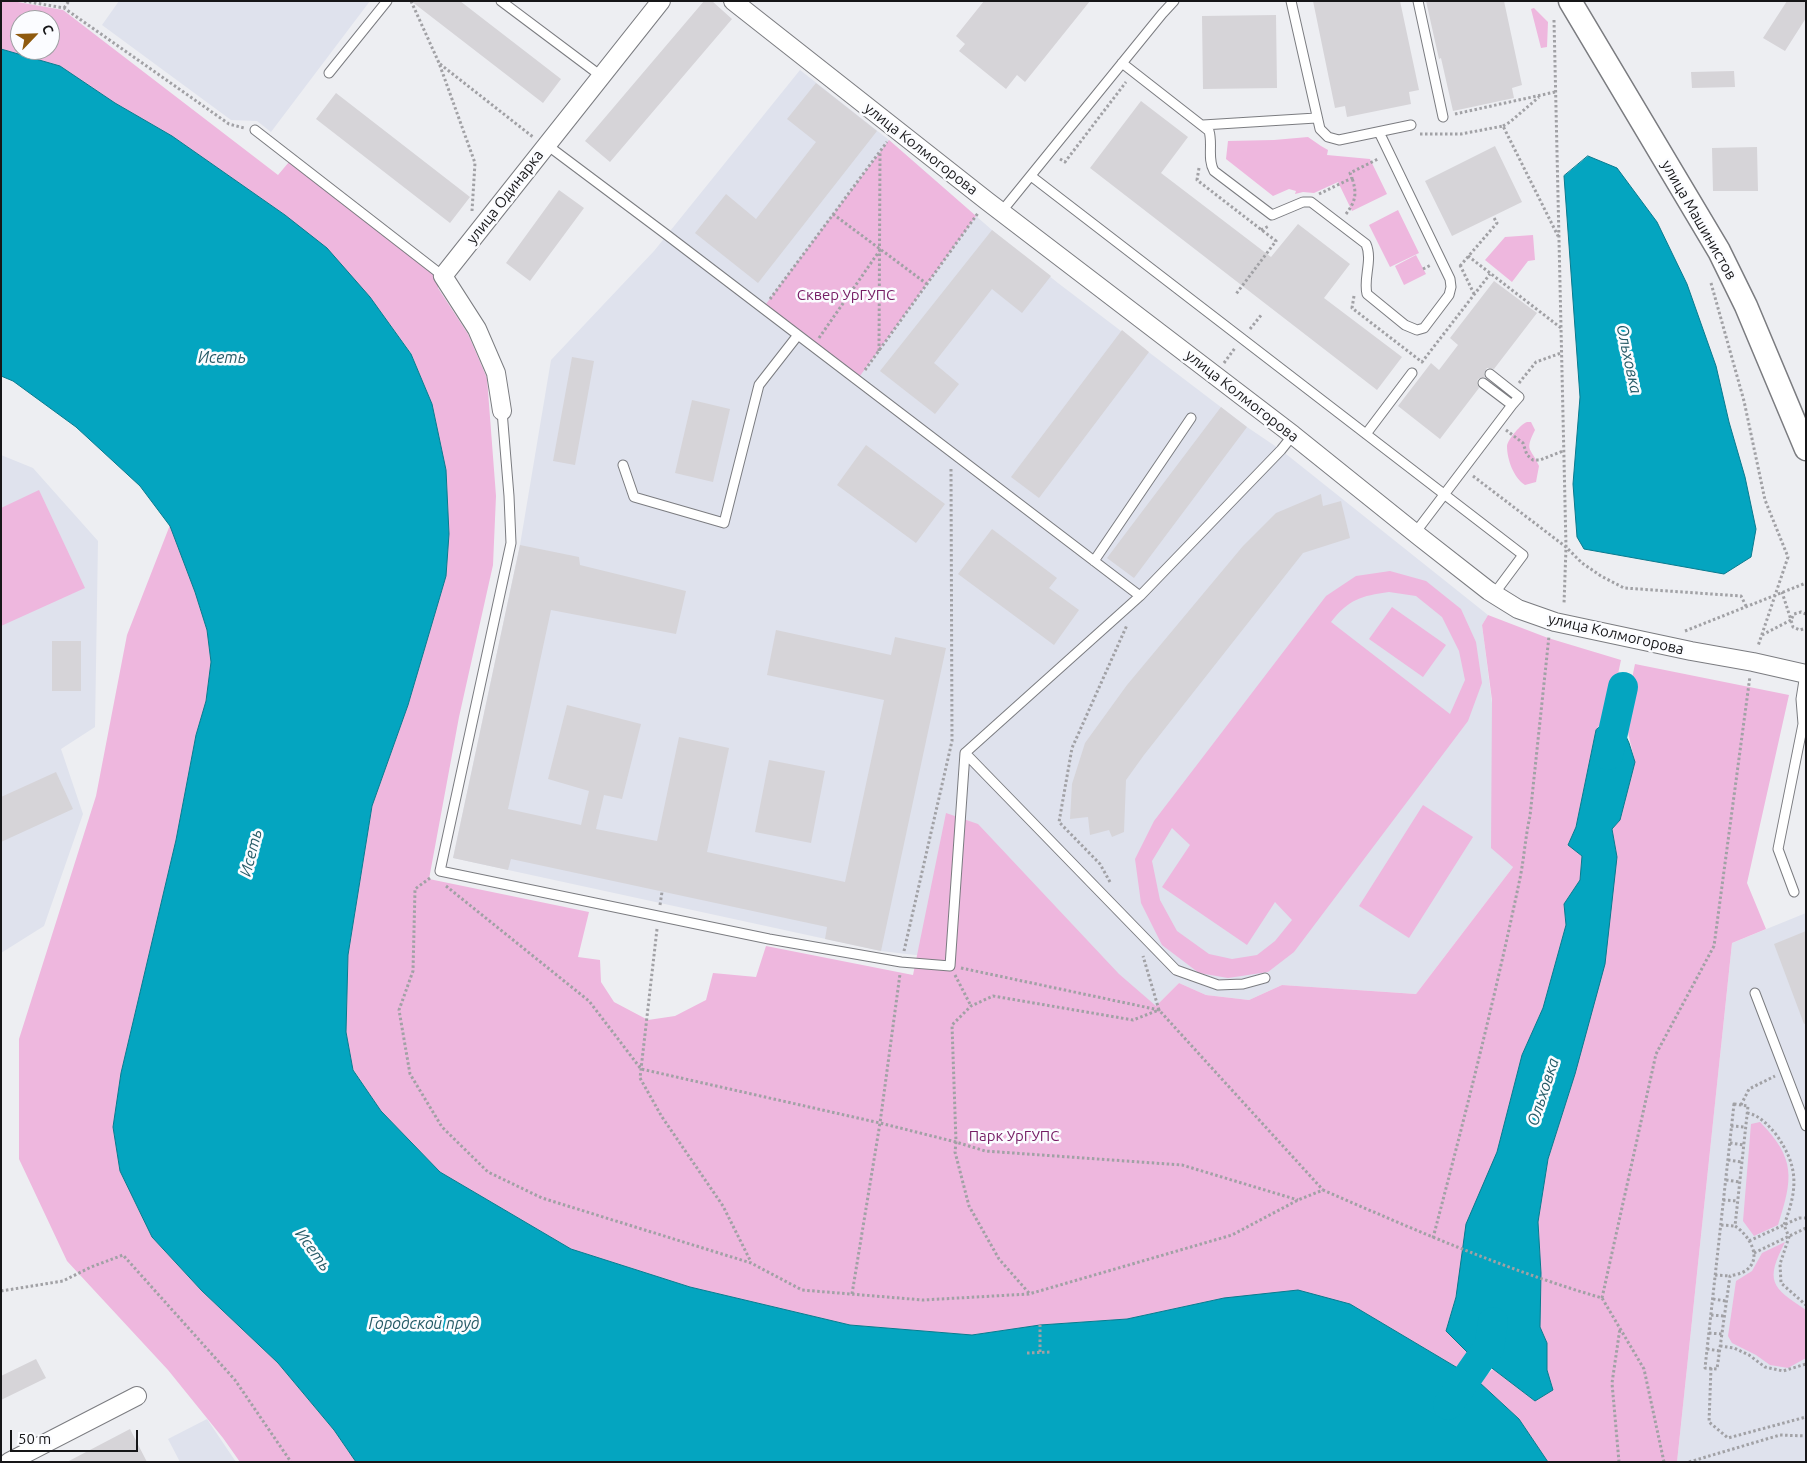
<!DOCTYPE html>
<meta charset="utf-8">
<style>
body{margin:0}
#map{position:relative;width:1807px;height:1463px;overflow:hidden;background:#edeef2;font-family:Ubuntu,sans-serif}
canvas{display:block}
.frame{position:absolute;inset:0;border:2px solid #161618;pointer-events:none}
.north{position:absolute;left:10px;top:10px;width:50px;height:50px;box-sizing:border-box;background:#fbfcff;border:1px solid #9fa0a3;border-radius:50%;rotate:66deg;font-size:14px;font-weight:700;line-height:20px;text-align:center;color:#161618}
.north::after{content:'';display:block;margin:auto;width:18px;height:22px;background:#8f5a0e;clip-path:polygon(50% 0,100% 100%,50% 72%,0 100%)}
.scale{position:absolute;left:10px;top:1430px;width:128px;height:22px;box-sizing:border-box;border:2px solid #161618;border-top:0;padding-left:6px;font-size:15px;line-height:18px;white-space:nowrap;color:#161618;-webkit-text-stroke:4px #fbfcff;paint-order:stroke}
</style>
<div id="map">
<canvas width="1807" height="1463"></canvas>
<div class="frame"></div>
<div class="north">С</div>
<div class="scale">50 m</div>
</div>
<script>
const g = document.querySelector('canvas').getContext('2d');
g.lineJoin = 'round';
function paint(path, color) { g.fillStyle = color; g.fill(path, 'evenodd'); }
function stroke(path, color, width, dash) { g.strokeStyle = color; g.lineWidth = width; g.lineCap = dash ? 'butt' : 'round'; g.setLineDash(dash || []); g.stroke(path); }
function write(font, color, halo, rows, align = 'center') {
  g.font = font + ' Ubuntu,sans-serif'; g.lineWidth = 5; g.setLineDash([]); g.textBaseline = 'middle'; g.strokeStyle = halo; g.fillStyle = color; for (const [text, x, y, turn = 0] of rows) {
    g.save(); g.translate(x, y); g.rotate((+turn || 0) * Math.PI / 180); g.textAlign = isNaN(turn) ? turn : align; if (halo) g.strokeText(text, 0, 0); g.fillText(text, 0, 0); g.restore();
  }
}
paint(new Path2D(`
 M119,1H370L271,132L257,121L231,120L102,25Z
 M800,70L889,140L992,230L1058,283L1247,427L1281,450L1488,615L1482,625L1513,867L1416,994L1282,985L1249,1000L1206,995L1179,983L1156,1006L958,960L881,951L453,858L520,545L551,360L654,251Z
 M1,455L33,468L98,541L95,727L61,749L83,814L44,926L1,953Z
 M1806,913V1462H1677L1732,943Z
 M207,1419L236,1462H180L168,1439Z`), '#dfe2ed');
paint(new Path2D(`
 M1,1H12L63,10L278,175L289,162L439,277L438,288L468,334L487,378L496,496L493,565L459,717L429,879L589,912L578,957L600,960L601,982L614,1002L648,1020L675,1016L706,1000L713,973L756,977L766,946L913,975L946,813L978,824L1119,974L1156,1006L1179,983L1206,995L1249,1000L1282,985L1416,994L1513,867L1491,848L1492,700L1482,625L1488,615L1548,638L1621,660L1610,711L1596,730L1576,827L1568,844L1582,856L1580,880L1564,904L1566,925L1543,1008L1522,1055L1497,1152L1446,1331L1469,1354L1467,1360L1456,1367L1350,1304L1224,1298L1127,1319L1040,1325L972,1335L850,1325L690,1287L571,1249L440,1172L381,1111L353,1069L346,1032L348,955L372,806L408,705L446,576L449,534L446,471L432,404L411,353L370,297L285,215L172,136L115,103L60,66L1,49ZM20,20H50V50H20Z
 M1534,8L1548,22L1547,47L1541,48L1531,9Z
 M1308,137L1321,146L1328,150L1327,155L1370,159L1387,194L1352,211L1338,182L1314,193L1303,192L1295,194L1296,191L1289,189L1273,196L1226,159L1228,141L1274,140Z
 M889,140L976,216L857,380L763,308Z
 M1398,210L1419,253L1390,267L1369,225Z
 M1533,235L1535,260L1528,261L1512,282L1485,260L1505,237Z
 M1416,255L1426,274L1404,285L1395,266Z
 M1527,422H1531L1535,430C1524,452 1531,447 1539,466L1536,482L1525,485C1514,478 1507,460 1507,446C1508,439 1521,424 1527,422Z
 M39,490L85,588L1,626V508Z
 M170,525L195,592L207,630L211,662L206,701L196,735L176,840L121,1073L113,1127L120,1171L152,1237L202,1291L278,1363L334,1430L356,1462H240L223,1438L168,1370L67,1261L19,1159V1039L96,796L127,635Z
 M1390,571L1426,581L1461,609L1476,642L1482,683L1468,721L1294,952L1268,972L1228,978L1199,973L1162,945L1141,903L1135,859L1154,821L1326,596L1356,576ZM1389,592L1416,596L1442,617L1459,651L1465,680L1450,714L1331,622C1349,599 1361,596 1389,592ZM1172,828L1190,845L1162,887L1247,945L1275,902L1292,920L1275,941L1257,955L1232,959L1209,954L1177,931L1160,900L1152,861Z
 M1392,607L1446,645L1423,677L1369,639Z
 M1635,664L1789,695L1747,883L1766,929L1732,943L1677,1462H1548L1519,1419L1479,1382L1493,1369L1535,1401L1553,1390L1547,1370V1343L1540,1327L1541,1273L1538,1222L1548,1159L1575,1074L1617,857L1612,829L1620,820L1635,762L1624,716Z
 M1423,805L1473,837L1409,938L1359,906Z
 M1760,1122C1796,1159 1793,1178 1778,1225L1754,1236L1743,1221L1751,1124Z
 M1785,1242C1765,1281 1771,1287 1806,1310V1358L1788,1368L1770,1365L1756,1355L1732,1343L1728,1336L1736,1281L1752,1271L1762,1253Z`), '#eeb7de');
const water = new Path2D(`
 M1,49L60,66L115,103L172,136L285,215L327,248L370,297L411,354L432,404L446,470L449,534L446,576L408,705L372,806L348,955L346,1032L353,1070L381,1111L440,1172L571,1249L690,1287L850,1325L972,1335L1040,1325L1127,1319L1224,1298L1298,1290L1350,1304L1456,1367L1471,1372L1479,1382L1519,1419L1548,1462H356L334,1430L278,1363L202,1291L152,1237L120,1171L113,1127L121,1073L176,840L196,735L206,701L211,662L207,630L195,592L170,526L140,486L76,427L13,381L1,376Z
 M1588,156L1617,168L1657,222L1687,284L1716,366L1729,422L1745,477L1756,529L1751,557L1724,574L1584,549L1577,537L1573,484L1580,397L1564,176Z
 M1616,714L1629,743L1635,762L1620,820L1612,829L1617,857L1605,964L1575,1074L1548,1159L1538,1222L1541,1273L1540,1327L1547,1343V1370L1553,1390L1535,1401L1480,1359L1469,1354L1446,1331L1456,1297L1466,1224L1497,1152L1522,1055L1543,1008L1566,925L1564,904L1580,880L1582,856L1568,845L1576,827L1596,730Z`);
paint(water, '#04a5c0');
stroke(water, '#097a8e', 1);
stroke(new Path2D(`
 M1608,755L1623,687
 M1448,1405L1480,1359L1489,1348L1493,1322`), '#04a5c0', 30);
paint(new Path2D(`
 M411,1H460L561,79L543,103Z
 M704,1H712L732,19L610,162L585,141Z
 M984,1H1090L1025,82L1017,75L1006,89L959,51L965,44L956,36Z
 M1313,1H1400L1419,90L1409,92L1411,104L1347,117L1345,106L1335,108Z
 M1426,1H1504L1522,85L1512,88L1514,98L1453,111L1441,58L1439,59Z
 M1787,1H1806V18L1785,51L1763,38Z
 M1276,15L1277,88L1203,89L1202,16Z
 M1734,71L1735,87L1692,88L1691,72Z
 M816,83L877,131L758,283L695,233L726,194L756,219L816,142L787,119Z
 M336,93L470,197L450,223L316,119Z
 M1141,101L1188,137L1161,173L1271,257L1298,224L1350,264L1324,298L1402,357L1377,390L1090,168Z
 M1495,146L1522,202L1452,236L1425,181Z
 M1757,147L1758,191H1713L1712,148Z
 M559,190L584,208L530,281L506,263Z
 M992,230L1051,276L1022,313L992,289L934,363L959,384L935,414L880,371Z
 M1494,281L1537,313L1494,369L1487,368L1484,373L1485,377L1478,379L1477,383L1479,388L1440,439L1398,406L1431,363L1439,370L1458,345L1450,338Z
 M1122,330L1149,352L1039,498L1011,477Z
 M572,357L594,361L575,465L553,461Z
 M692,400L730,409L713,482L675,473Z
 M1221,407L1247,427L1134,578L1107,558Z
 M866,445L945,504L916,543L837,485Z
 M1321,494L1323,506L1341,501L1350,538L1303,553L1144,755L1126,780L1124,832L1112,837L1109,830L1090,835L1088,817L1070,819L1072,784L1085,743L1127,685L1243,546L1276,513Z
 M992,529L1057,578L1049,588L1079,610L1054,645L958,574Z
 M520,545L579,557L580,565L686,591L676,634L551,610L508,809L581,825L589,791L548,779L567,705L641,724L622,799L604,795L596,829L657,841L679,737L729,748L707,852L845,882L884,700L767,675L776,630L891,655L895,637L946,648L881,951L825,939L827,927L511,859L508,870L453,858Z
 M52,641H81V691H52Z
 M769,760L825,771L811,843L755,832Z
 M56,772L73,809L1,842V797Z
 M1806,931V1023L1804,1024L1774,944Z
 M36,1359L46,1378L1,1400V1376Z
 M130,1429L147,1462H67Z`), '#d6d4d8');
const service = new Path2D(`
 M501,1L601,76
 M1291,1L1320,129L1328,137L1339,140L1411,125
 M1418,1L1443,117
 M1122,63L1209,131C1213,144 1207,159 1214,171L1272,215L1303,202H1311L1366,244C1373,260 1363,278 1367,294L1405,325L1417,330L1424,328L1449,295L1451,287L1450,279L1379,132
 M329,73L387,1
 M1203,125L1316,118
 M255,130L443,276
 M547,145L667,235L1140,596
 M1031,176L1523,555L1494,594
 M1002,211L1162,14L1174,1
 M1490,374L1519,397L1512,405
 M502,411L509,496L511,543L440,871L769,939L901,962L950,966L965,753
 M1366,434L1412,373
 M623,465L634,497L724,523L759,385L798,335
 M1415,533L1512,405L1483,383
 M1094,561L1191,418
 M1794,892L1778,849L1803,724L1801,699L1805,674
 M1265,978L1243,984L1218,985L1176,970L965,753L1140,596L1281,450L1293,435
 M1755,993L1806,1126`);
const minor = new Path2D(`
 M733,1L987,201L1293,435L1420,537L1489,591L1518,609L1555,622L1691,651L1753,662L1806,674
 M502,411L496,373L477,329L443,276L661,1
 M9,1462L137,1396`);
const tertiary = new Path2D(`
 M1570,1L1719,251L1746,306L1806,449`);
stroke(service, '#7b7c80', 11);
stroke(minor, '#7b7c80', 20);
stroke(tertiary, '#7b7c80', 25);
stroke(new Path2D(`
 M24,1L64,8L229,124L244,128
 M411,1L439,63L475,163L472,211
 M64,8L69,1
 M1554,20L1566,547L1564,604
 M440,64L533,137
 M1455,114L1555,92
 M1503,126L1510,122L1539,97
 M1420,134H1461L1503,126L1558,236
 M1060,159L1065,162L1126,82
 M1199,168L1197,180L1276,241L1236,294
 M1319,194L1352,178L1350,173L1378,159
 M833,214L927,284
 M1346,214C1356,201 1357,193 1352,178
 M1261,230L1269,226
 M1468,256L1561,328
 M1460,265L1474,294
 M1460,266L1497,223L1493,216
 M1423,269L1431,265
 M1711,283L1744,401L1765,500L1788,557L1758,646
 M1354,296L1352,308L1422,362L1490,274
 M770,299L887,142
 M1250,329L1262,314
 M819,338L880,250
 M879,351L880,153
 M1224,363L1235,348
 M865,370L978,213
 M1519,383L1536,362L1561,353
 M1506,430L1523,443L1527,455L1533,460H1540L1563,451
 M1473,476L1566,547L1582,563L1601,576L1624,588L1741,596L1746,606
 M1806,614L1801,612L1794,614L1791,620L1793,627L1800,630L1806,628
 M1685,631L1806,583
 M1762,635L1791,620L1782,592
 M430,878L415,889L413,971L399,1010L410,1074L442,1127L488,1172L542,1198L751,1263L802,1290L923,1300L1029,1294L1232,1235L1298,1200L1323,1190C1415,1230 1506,1270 1602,1298L1644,1369L1664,1462
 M1110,882L1100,864L1059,822L1072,748L1127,625
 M446,886L589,1001L641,1069L880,1123L956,1142L985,1151L1182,1165L1298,1200
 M660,905L662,892
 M657,929L640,1078L662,1117L723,1206L751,1262
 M904,951L952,741L951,468
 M961,968L1159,1010L1323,1190
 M955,975L971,1006
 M1734,1104L1748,1106L1735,1226C1749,1235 1764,1259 1745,1271C1740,1274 1734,1275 1730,1276L1717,1369L1705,1368Z
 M1741,1105L1749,1089L1775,1076
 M1747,1113C1759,1115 1767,1124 1775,1133C1799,1166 1798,1188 1784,1225L1789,1237L1780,1264L1781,1283L1806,1305
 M1731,1126L1745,1127
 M1730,1143L1744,1145
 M1728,1160L1742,1162
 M1726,1180L1740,1182
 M1723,1200L1738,1201
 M1721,1225L1735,1226
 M1433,1238C1464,1120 1494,1002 1519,883C1524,861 1525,838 1530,816L1549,636
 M1749,1241L1799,1218H1806
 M1754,1253L1806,1228
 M1715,1275L1730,1276
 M1,1291L63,1281L91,1267L123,1255L235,1380L291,1462
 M1029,1293L999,1259L969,1206L955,1152L956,1142L952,1025L971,1006L993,996L1133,1020L1159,1010L1143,956
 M852,1294L880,1123L900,974
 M1602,1298L1656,1054L1714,946L1750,676
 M1713,1299L1726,1301
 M1711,1315L1724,1316
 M1709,1333L1722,1334
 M1720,1346L1734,1348L1749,1355L1765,1367L1783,1371L1806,1364
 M1707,1349L1720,1351
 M1040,1352V1325
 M1027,1353L1051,1352
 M1711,1368L1709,1422L1728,1438L1806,1417
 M1619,1462L1612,1383L1620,1328
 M1689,1462L1780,1435L1806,1436`), '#a1a1a5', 3, [2.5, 2.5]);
stroke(service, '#fff', 9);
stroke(minor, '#fff', 18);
stroke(tertiary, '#fff', 22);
write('15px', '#161618', '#fbfcff', [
 ["улица Колмогорова",921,149,38],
 ["улица Одинарка",505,197,-52],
 ["улица Машинистов",1699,220,60],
 ["улица Колмогорова",1242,396,38],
 ["улица Колмогорова",1616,634,13]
]);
write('15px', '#751c64', '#fbfcff', [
 ["Сквер УрГУПС",846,295],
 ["Парк УрГУПС",1014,1136]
]);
write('italic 16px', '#265b67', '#fbfcff', [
 ["Исеть",222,358],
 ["Ольховка",1629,359,78],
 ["Исеть",251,853,-76],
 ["Ольховка",1543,1092,-72],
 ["Исеть",313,1250,54],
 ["Городской пруд",424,1324]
]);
</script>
